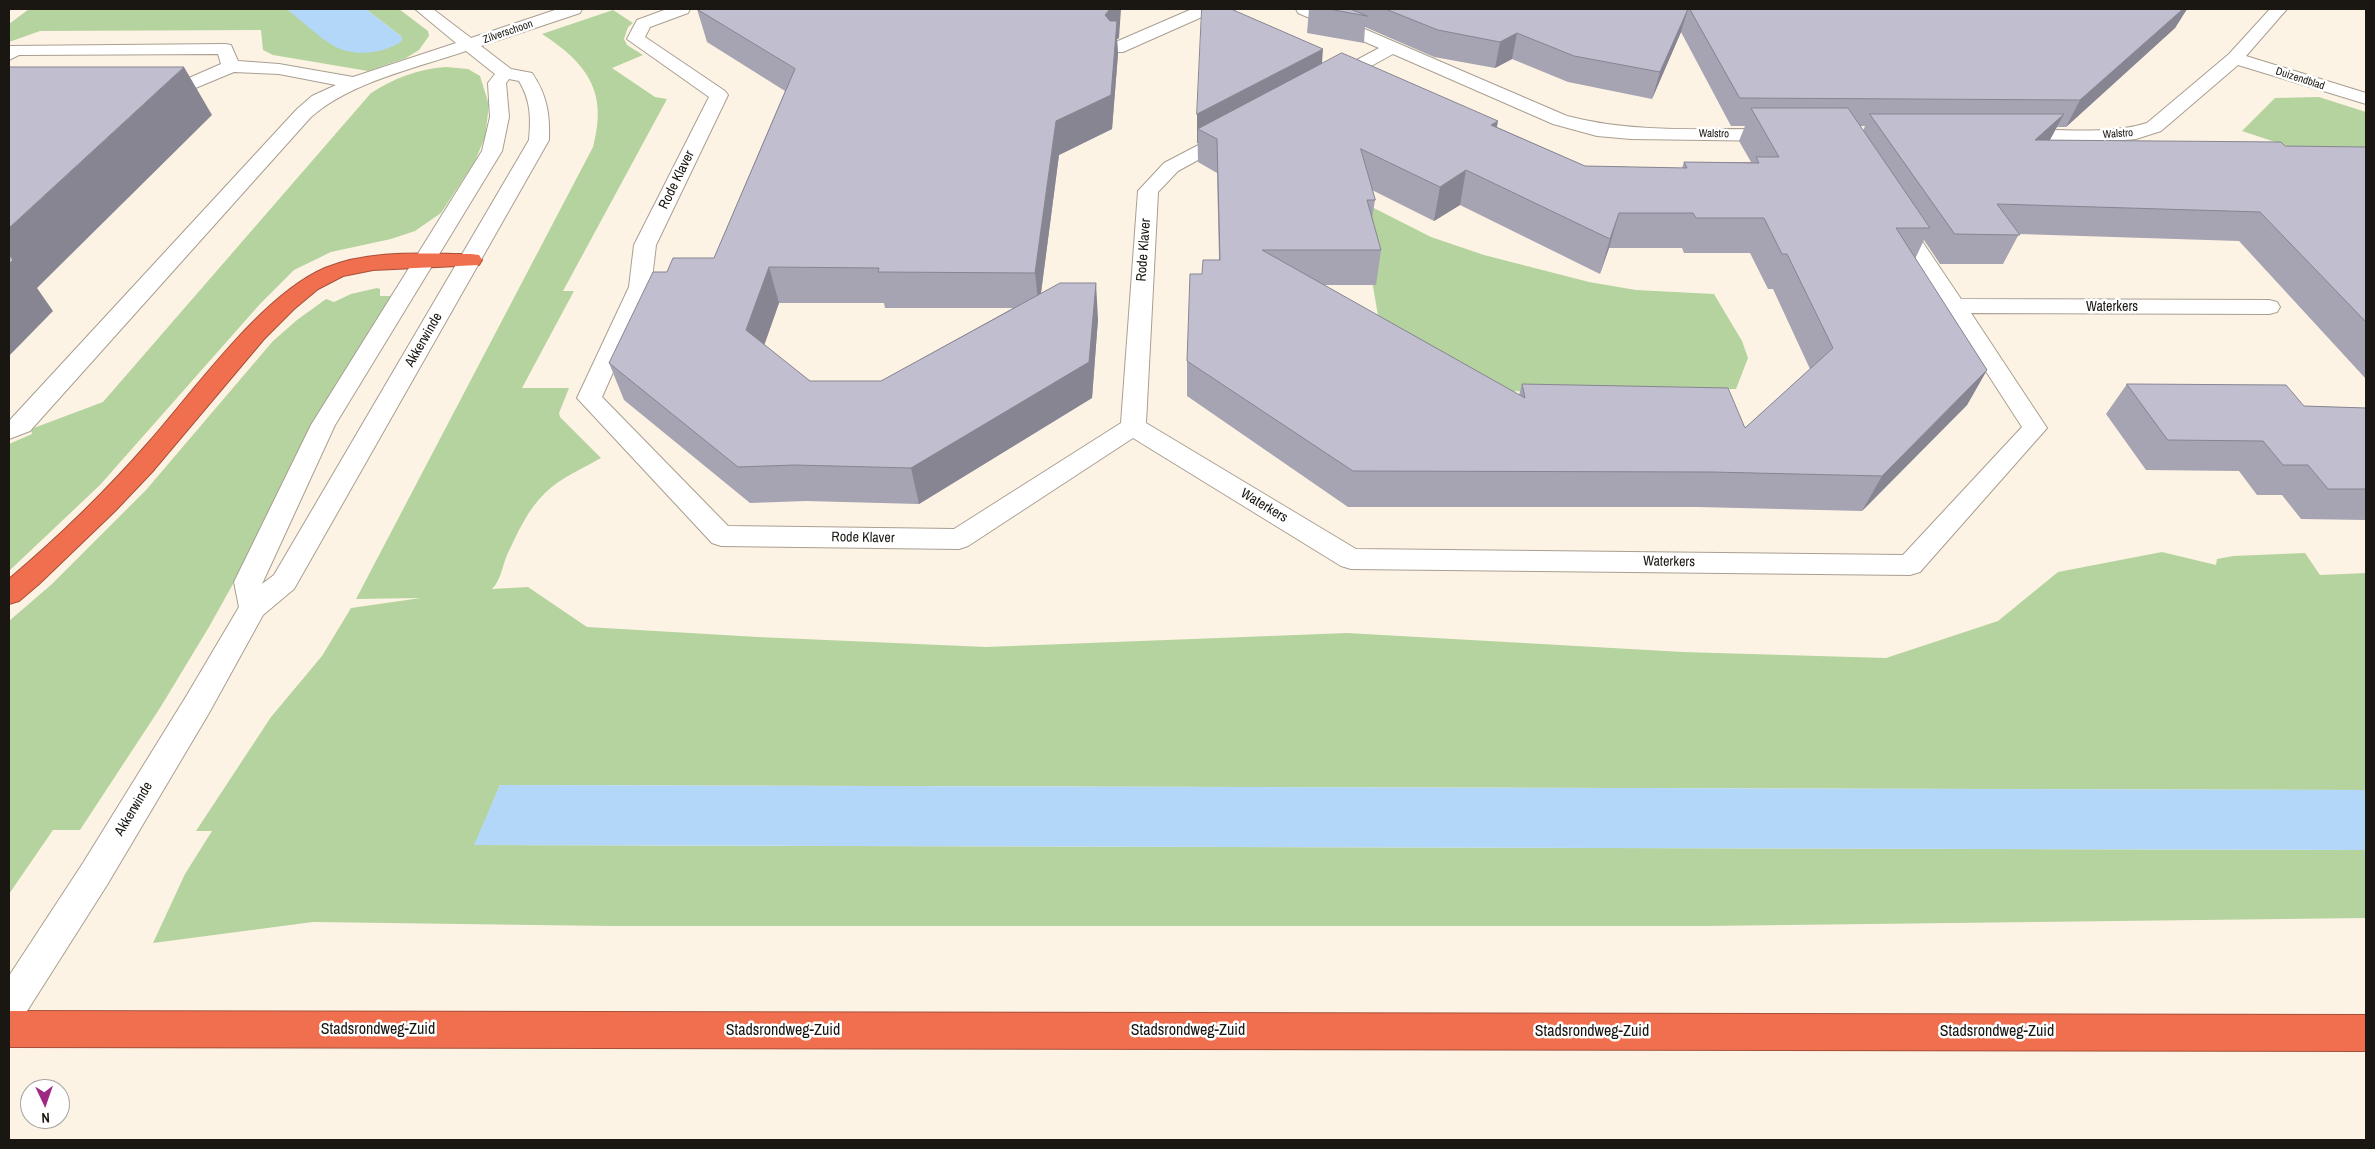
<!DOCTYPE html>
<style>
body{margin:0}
#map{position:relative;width:2375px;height:1149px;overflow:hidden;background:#fdf3e4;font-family:"Archivo Narrow",sans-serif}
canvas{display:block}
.frame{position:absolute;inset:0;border:10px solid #1a1712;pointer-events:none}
.north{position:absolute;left:20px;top:1079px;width:50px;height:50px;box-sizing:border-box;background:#fff;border:1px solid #a3a2a0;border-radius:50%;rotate:177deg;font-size:14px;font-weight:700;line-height:20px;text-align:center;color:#1a1712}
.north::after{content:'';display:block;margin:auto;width:18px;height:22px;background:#9e2984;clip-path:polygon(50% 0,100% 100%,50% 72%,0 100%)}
</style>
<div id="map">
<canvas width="2375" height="1149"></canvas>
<div class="frame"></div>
<div class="north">N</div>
</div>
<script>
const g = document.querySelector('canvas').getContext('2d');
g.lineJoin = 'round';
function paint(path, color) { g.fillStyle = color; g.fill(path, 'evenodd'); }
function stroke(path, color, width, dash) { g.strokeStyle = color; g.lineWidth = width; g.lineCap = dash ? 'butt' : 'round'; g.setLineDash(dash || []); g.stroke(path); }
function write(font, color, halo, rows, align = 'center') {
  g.font = font + ' "Archivo Narrow",sans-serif'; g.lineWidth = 5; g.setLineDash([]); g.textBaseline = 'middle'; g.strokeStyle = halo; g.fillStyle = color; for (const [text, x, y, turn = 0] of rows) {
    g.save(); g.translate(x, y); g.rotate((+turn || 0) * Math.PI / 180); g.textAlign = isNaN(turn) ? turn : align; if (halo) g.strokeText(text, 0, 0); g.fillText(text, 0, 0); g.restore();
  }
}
paint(new Path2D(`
 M29,9H287L334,46L402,37L366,9H399L428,31L429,36L419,50L406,58L368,71L273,55L263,50L261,30L40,31L9,42V24Z
 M613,10L633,23L628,27L624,39L627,45L643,55L612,68L655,97L667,99L563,291H574L522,388H569L559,413L560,417L601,458C582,469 560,478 545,493C528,509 517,534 507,555C502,567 501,580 492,589L528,587L587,627L758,637L986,647L1347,633L1683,652L1886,658L1998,621L2058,572L2162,552L2216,565L2217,559L2233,556L2305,553L2320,575L2366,573V790L500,785L475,845L2366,850V918L1704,926H610L313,922L153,943L185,874L212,831H196L271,717L322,656L351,608L421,598L356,599L593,147C608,92 588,64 542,34Z
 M446,67L468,69L480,76L489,105L485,137L475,161L441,213L415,231L391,239L331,252L294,270L260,304L100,485L9,571V444L32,434L31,429L103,402L371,93C394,78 418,69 446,67Z
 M2319,97L2366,112V172L2242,131L2275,98Z
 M1358,200L1431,237L1484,255L1589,282L1636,290L1714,294L1742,341L1748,358L1736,389L1453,392L1385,356Z
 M377,288L380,289V296H393L209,627L160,708L80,830H53L9,894V621L52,584L146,490L273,341L297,320L326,299L334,302L351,294Z`), '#b5d39e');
paint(new Path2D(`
 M287,9H366L402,37V41C384,54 353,57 334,46C317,36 302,21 287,9Z
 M500,785L2366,790V850L474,845Z`), '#b2d7f9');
const minor = new Path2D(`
 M415,9H433L471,38L558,9H582L580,13L481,46L511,69L532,73C547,95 550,114 549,140L294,589L263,615L209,713L107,885L22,1019L9,1024V976L83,863L187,695L239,607L234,582L311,425L482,151L490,117L488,83L495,74L466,51C416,68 351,82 311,117L30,431L9,439V421L297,109L312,96L336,85L279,74L234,72L193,89L168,94L152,93L149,89L152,85L182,81L221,64L218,54L19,55L9,60V46L225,44L231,45L238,61L279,64L353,77L456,43ZM509,79L519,81C531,101 531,118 529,140L274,575L262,584L335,425L502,151L509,117L506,83Z
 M667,9H690L688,13L650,27L645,37L725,91L728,95L656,245L651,287L602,397L728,526L954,529L1121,423L1138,191L1164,163L1231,128L1238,130L1241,134L1238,138L1178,171L1158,192L1146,423L1356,549L1903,555L2022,427L1888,220L1891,216L1898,214L1905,216L1961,299L2269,300L2277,302L2280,307L2277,312L2269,314L1971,313L2047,428L1920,572L1910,575L1351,569L1341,566L1133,438L968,546L959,549L721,546L712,543L577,398L629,287L634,245L709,97L627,39L637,20Z
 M1192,9H1213L1211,13L1123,52H1111L1108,48L1111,44Z
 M1296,9H1318L1567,116C1635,134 1709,128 1779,129L1786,131L1789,135L1786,139L1779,141L1631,139L1597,136L1553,124L1393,54L1337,85H1325L1322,81L1325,77L1379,48L1298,13Z
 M2270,9H2287L2246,56L2366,93V104L2238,65L2161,131L2136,139L2112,141H2014L2007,139L2004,135L2007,131L2014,129C2054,129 2110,135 2147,123L2229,54Z`);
const highway = new Path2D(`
 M471,254L479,255L482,260L479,265L373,270L343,276L318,289L294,309L264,339L152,472L115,511L39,584L19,601L9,604V579C59,537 106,491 149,442C195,390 262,295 325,268C370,249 424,254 471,254Z
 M9,1011L2366,1015V1051L9,1047Z`);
stroke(minor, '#a99f91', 2);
stroke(highway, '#a5503a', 2);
paint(minor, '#fff');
paint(highway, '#f06f4f');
paint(new Path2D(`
 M697,9L1119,38L1117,39L1118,54L1112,129L1059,155L1041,293L1098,319L1092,398L919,504L806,501L750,503L624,400L609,363L667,272L714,258L785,91L707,42ZM779,303H884L885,308H1013L881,381H810L764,345Z
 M1309,9H2187L2175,28L2066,127H2057L2050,140L2366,148V379L2239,241L2019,234L2003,264H1940L1924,240L1915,259L1987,370L1967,405L1862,511L1698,507H1348L1187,396V361L1202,274L1219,260L1217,173L1198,162L1197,114L1322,64L1497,127L1585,166L1682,168L1684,162H1751L1739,141L1745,126H1731L1681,32L1652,99L1568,82L1512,59L1495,68L1434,57L1365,27L1364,43L1307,33ZM1860,126H1865L1863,131ZM1372,190L1434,221L1460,205L1600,274L1609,248H1682L1684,253H1750L1768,289H1773L1810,369L1745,428L1522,384L1519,395L1324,285H1376L1381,250L1372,219L1375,200Z
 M2127,384L2304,406L2366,408V520L2301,519L2282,495H2257L2239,471L2146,470L2106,414Z`), '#a6a3b2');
paint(new Path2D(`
 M1111,9H1121L1119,38L1117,39L1118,54L1112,129L1059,155L1039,308L1035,273L1056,121L1105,15L1109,10Z
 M1688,9L1681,32L1652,99L1660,72Z
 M2183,9H2187L2175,28L2066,127L2080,100Z
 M1517,33L1512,59L1495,68L1500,42Z
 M1323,49L1321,77L1198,129V143H1197V114Z
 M184,67L212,115L37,288L53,311L9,356V228Z
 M2064,114L2048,143L2035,140Z
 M1498,121L1492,155L1491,125Z
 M1466,170L1460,205L1434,221L1440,187Z
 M1619,213L1609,248L1600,274L1610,239Z
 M769,267L779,303L757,366L746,330Z
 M1096,283L1098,319L1092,398L919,504L911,468Z
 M1987,370L1967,405L1862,511L1882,476Z`), '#878591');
const building = new Path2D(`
 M697,9H1111L1109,10L1105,15L1110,21H1117L1111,95L1056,121L1035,273L878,272L879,268L769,267L746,330L810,381H881L1060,283H1096L1089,362L911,468L794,465L738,467L609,363L653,272H667L673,258H714L795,69Z
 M1202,9H1231L1323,49L1197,114Z
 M1329,9H1350L1367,16Z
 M1386,9H1688L1660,72L1574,56L1517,33L1500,42L1438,30Z
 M1690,9H2183L2080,100L1740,98Z
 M1342,53L1498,121L1491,125L1585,166L1687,168L1684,162L1759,163L1756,157H1779L1751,108H1848L1930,228H1896L1987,370L1882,476L1712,472L1353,471L1187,361L1190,274H1202L1203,260H1220L1217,139L1198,129ZM1361,149L1440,187L1466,170L1610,239L1619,213H1693L1696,218H1764L1782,254H1787L1833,348L1745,428L1728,388L1522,384L1525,398L1262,250H1381L1367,200H1375Z
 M9,67H184L9,228Z
 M1870,114H2064L2035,140L2281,142L2285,146L2365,147L2366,148V322L2260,212L1997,204L2020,235L1955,234Z
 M9,254L13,260L9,264Z
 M2127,384L2286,385L2304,406L2366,408V489H2328L2308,465H2283L2263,441L2168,440Z`);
paint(building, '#c1becf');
stroke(building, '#878591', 1);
write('11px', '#1a1712', '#fff', [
 ["Zilverschoon",508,32,-19],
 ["Duizendblad",2300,79,18],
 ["Walstro",1714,134,1],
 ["Walstro",2118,134,-4]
]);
write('14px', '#1a1712', '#fff', [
 ["Rode Klaver",677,180,-64],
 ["Rode Klaver",1144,250,-86],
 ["Waterkers",2112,307],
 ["Akkerwinde",424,340,-60],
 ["Waterkers",1264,506,31],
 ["Rode Klaver",863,538,1],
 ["Waterkers",1669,562,1],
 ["Akkerwinde",134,809,-59]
]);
write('16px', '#1a1712', '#fff', [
 ["Stadsrondweg-Zuid",378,1030],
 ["Stadsrondweg-Zuid",783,1031],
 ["Stadsrondweg-Zuid",1188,1031],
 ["Stadsrondweg-Zuid",1592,1032],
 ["Stadsrondweg-Zuid",1997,1032]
]);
</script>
